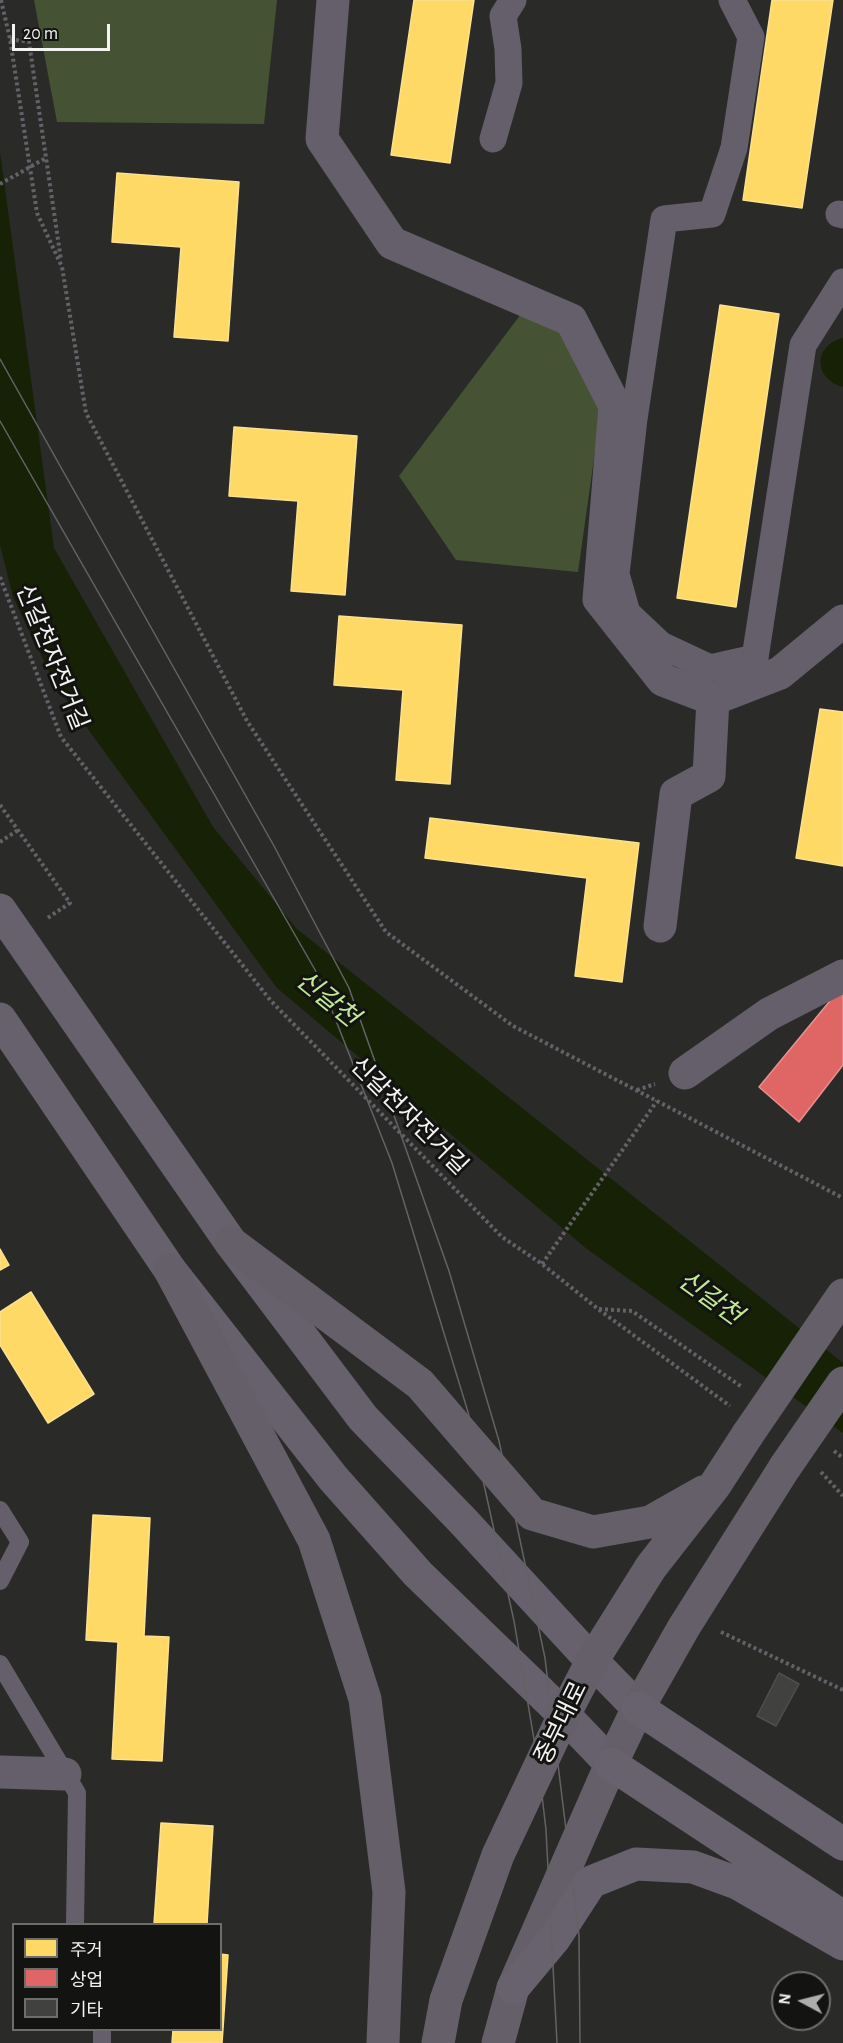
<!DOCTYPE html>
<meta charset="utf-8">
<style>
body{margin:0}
#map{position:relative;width:843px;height:2043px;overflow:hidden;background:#2a2b29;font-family:"Alegreya Sans","Noto Sans KR",sans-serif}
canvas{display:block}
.legend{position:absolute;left:12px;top:1923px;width:210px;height:108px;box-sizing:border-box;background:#131412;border:2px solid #6d6e6b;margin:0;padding:8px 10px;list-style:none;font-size:18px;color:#f3f4f1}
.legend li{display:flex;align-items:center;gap:12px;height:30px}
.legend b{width:30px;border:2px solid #6d6e6b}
.north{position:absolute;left:771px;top:1971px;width:60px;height:60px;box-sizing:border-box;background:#131412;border:2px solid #6d6e6b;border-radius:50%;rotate:277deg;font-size:16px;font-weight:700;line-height:24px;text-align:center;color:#f3f4f1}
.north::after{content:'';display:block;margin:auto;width:21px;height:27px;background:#adaeab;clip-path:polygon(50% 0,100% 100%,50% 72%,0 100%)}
.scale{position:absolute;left:12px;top:24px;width:98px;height:27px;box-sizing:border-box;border:3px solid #f3f4f1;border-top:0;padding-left:8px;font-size:18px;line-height:21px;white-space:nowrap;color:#f3f4f1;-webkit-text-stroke:4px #131412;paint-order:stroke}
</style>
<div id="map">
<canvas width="843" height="2043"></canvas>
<ul class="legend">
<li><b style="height:16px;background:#ffd966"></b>주거</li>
<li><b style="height:16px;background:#e06666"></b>상업</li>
<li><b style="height:16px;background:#414240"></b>기타</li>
</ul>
<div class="north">N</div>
<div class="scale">20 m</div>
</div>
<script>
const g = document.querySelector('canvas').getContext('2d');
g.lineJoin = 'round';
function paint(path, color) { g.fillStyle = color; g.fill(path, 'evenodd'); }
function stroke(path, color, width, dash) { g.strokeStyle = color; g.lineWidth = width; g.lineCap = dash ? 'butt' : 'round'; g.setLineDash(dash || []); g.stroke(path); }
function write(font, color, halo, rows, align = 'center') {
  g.font = font + ' "Alegreya Sans","Noto Sans KR",sans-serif'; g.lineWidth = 6; g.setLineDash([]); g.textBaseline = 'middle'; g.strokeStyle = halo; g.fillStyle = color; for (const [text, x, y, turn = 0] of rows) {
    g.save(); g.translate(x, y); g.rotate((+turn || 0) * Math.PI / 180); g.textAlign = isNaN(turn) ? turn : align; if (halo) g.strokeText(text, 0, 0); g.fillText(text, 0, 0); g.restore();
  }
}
paint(new Path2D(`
 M34,0H277L264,124L57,122Z
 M521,314L566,334L601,409L578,572L456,560L399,476Z`), '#455334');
paint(new Path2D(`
 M0,152L54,548L213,827L297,929L843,1363V1433L587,1249L277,988L55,684L13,597L0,545Z
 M843,338V387C813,379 813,345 843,338Z`), '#162106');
const homes = new Path2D(`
 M414,0H474L450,163L391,155Z
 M772,0H833L802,208L743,200Z
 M117,173L239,182L228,341L174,337L181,247L112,242Z
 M720,305L779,314L736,607L677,598Z
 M234,427L357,436L345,595L291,591L298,501L229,496Z
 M339,616L462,625L450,784L396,780L403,690L334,685Z
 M820,709L843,712V866L796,858Z
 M430,818L639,843L622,982L575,976L587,878L425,858Z
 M0,1249L9,1265L0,1270Z
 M31,1292L94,1394L48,1423L0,1345V1312Z
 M93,1515L150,1518L144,1636L169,1637L162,1761L112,1759L118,1642L86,1640Z
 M161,1823L213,1826L207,1924H154Z
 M220,1954L228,1955L222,2043H172L173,2030H220Z`);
paint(homes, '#ffd966');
stroke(homes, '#fbe190', 1.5);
const shops = new Path2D(`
 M843,985V1065L799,1122L759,1087Z`);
paint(shops, '#e06666');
stroke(shops, '#e69190', 1.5);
const building = new Path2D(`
 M779,1673L799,1684L776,1726L757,1716Z`);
paint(building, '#414240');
stroke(building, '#4e4f4e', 1.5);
stroke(new Path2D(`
 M1,0L10,39L37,213L62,267L86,413L247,721L386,932L513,1026L843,1198
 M10,39L29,42L61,260
 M0,577L61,737L271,1001L502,1237L542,1264L598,1309L730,1406
 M0,805L70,903L46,919
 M0,842L18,830
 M637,1090L655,1084
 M542,1264L657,1101
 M599,1309L632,1311L742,1387
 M834,1451L843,1458
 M821,1472L843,1496
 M721,1632L843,1690`), '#646168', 4, [3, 3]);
stroke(new Path2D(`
 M0,1510L20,1542L0,1581
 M0,1664L77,1793L75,1924
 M102,2043V2030`), '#645f6a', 18);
stroke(new Path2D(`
 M732,0L751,37L734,148L712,214L664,219L634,419L616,574L627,613L661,645L710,668L755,658L803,345L843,282
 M493,139L509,83L508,49L503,16L513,0
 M839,214L843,215`), '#645f6a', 27);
stroke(new Path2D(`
 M333,0L322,139L392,243L571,320L615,406L599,599L663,680L713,699L709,776L676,794L660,926
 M713,699L780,673L843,621
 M685,1073L769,1014L843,976
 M0,1772L65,1774`), '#645f6a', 33);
stroke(new Path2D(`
 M0,910L231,1243L363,1418L462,1520L592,1661L638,1708
 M0,1019L170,1270L333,1478L418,1574L564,1715L611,1764`), '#66616d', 33);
stroke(new Path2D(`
 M231,1243L420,1384L532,1514L593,1532L650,1522L703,1492
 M170,1270L314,1540L365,1699L389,1892L383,2043
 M438,2043L446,2000L498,1855L564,1715L592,1661L651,1567L715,1485L748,1434
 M498,2043L513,1988L611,1764L638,1708L684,1627L785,1467`), '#655f6a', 33);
stroke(new Path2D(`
 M638,1708L843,1844
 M611,1764L843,1917
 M513,1988L554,1939L591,1882L636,1864L693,1867L737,1883L843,1944`), '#68626e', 33);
stroke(new Path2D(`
 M0,359L274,846L349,988L449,1271L499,1441L545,1658L579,1936L580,2043
 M0,421L318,975L392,1163L468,1412L514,1621L539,1769L546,1830L557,2043`), '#646265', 1.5);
stroke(new Path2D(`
 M0,184L46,158`), '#646168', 4, [3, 3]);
stroke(new Path2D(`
 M748,1434L843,1295
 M785,1467L843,1383`), '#655f6a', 33);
write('24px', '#f3f4f1', '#131412', [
 ["신갈천자전거길",52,657,68],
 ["신갈천자전거길",409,1116,45],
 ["중부대로",561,1723,-64]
]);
write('italic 26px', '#c2e995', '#131412', [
 ["신갈천",327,999,39],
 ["신갈천",710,1298,36]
]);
</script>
